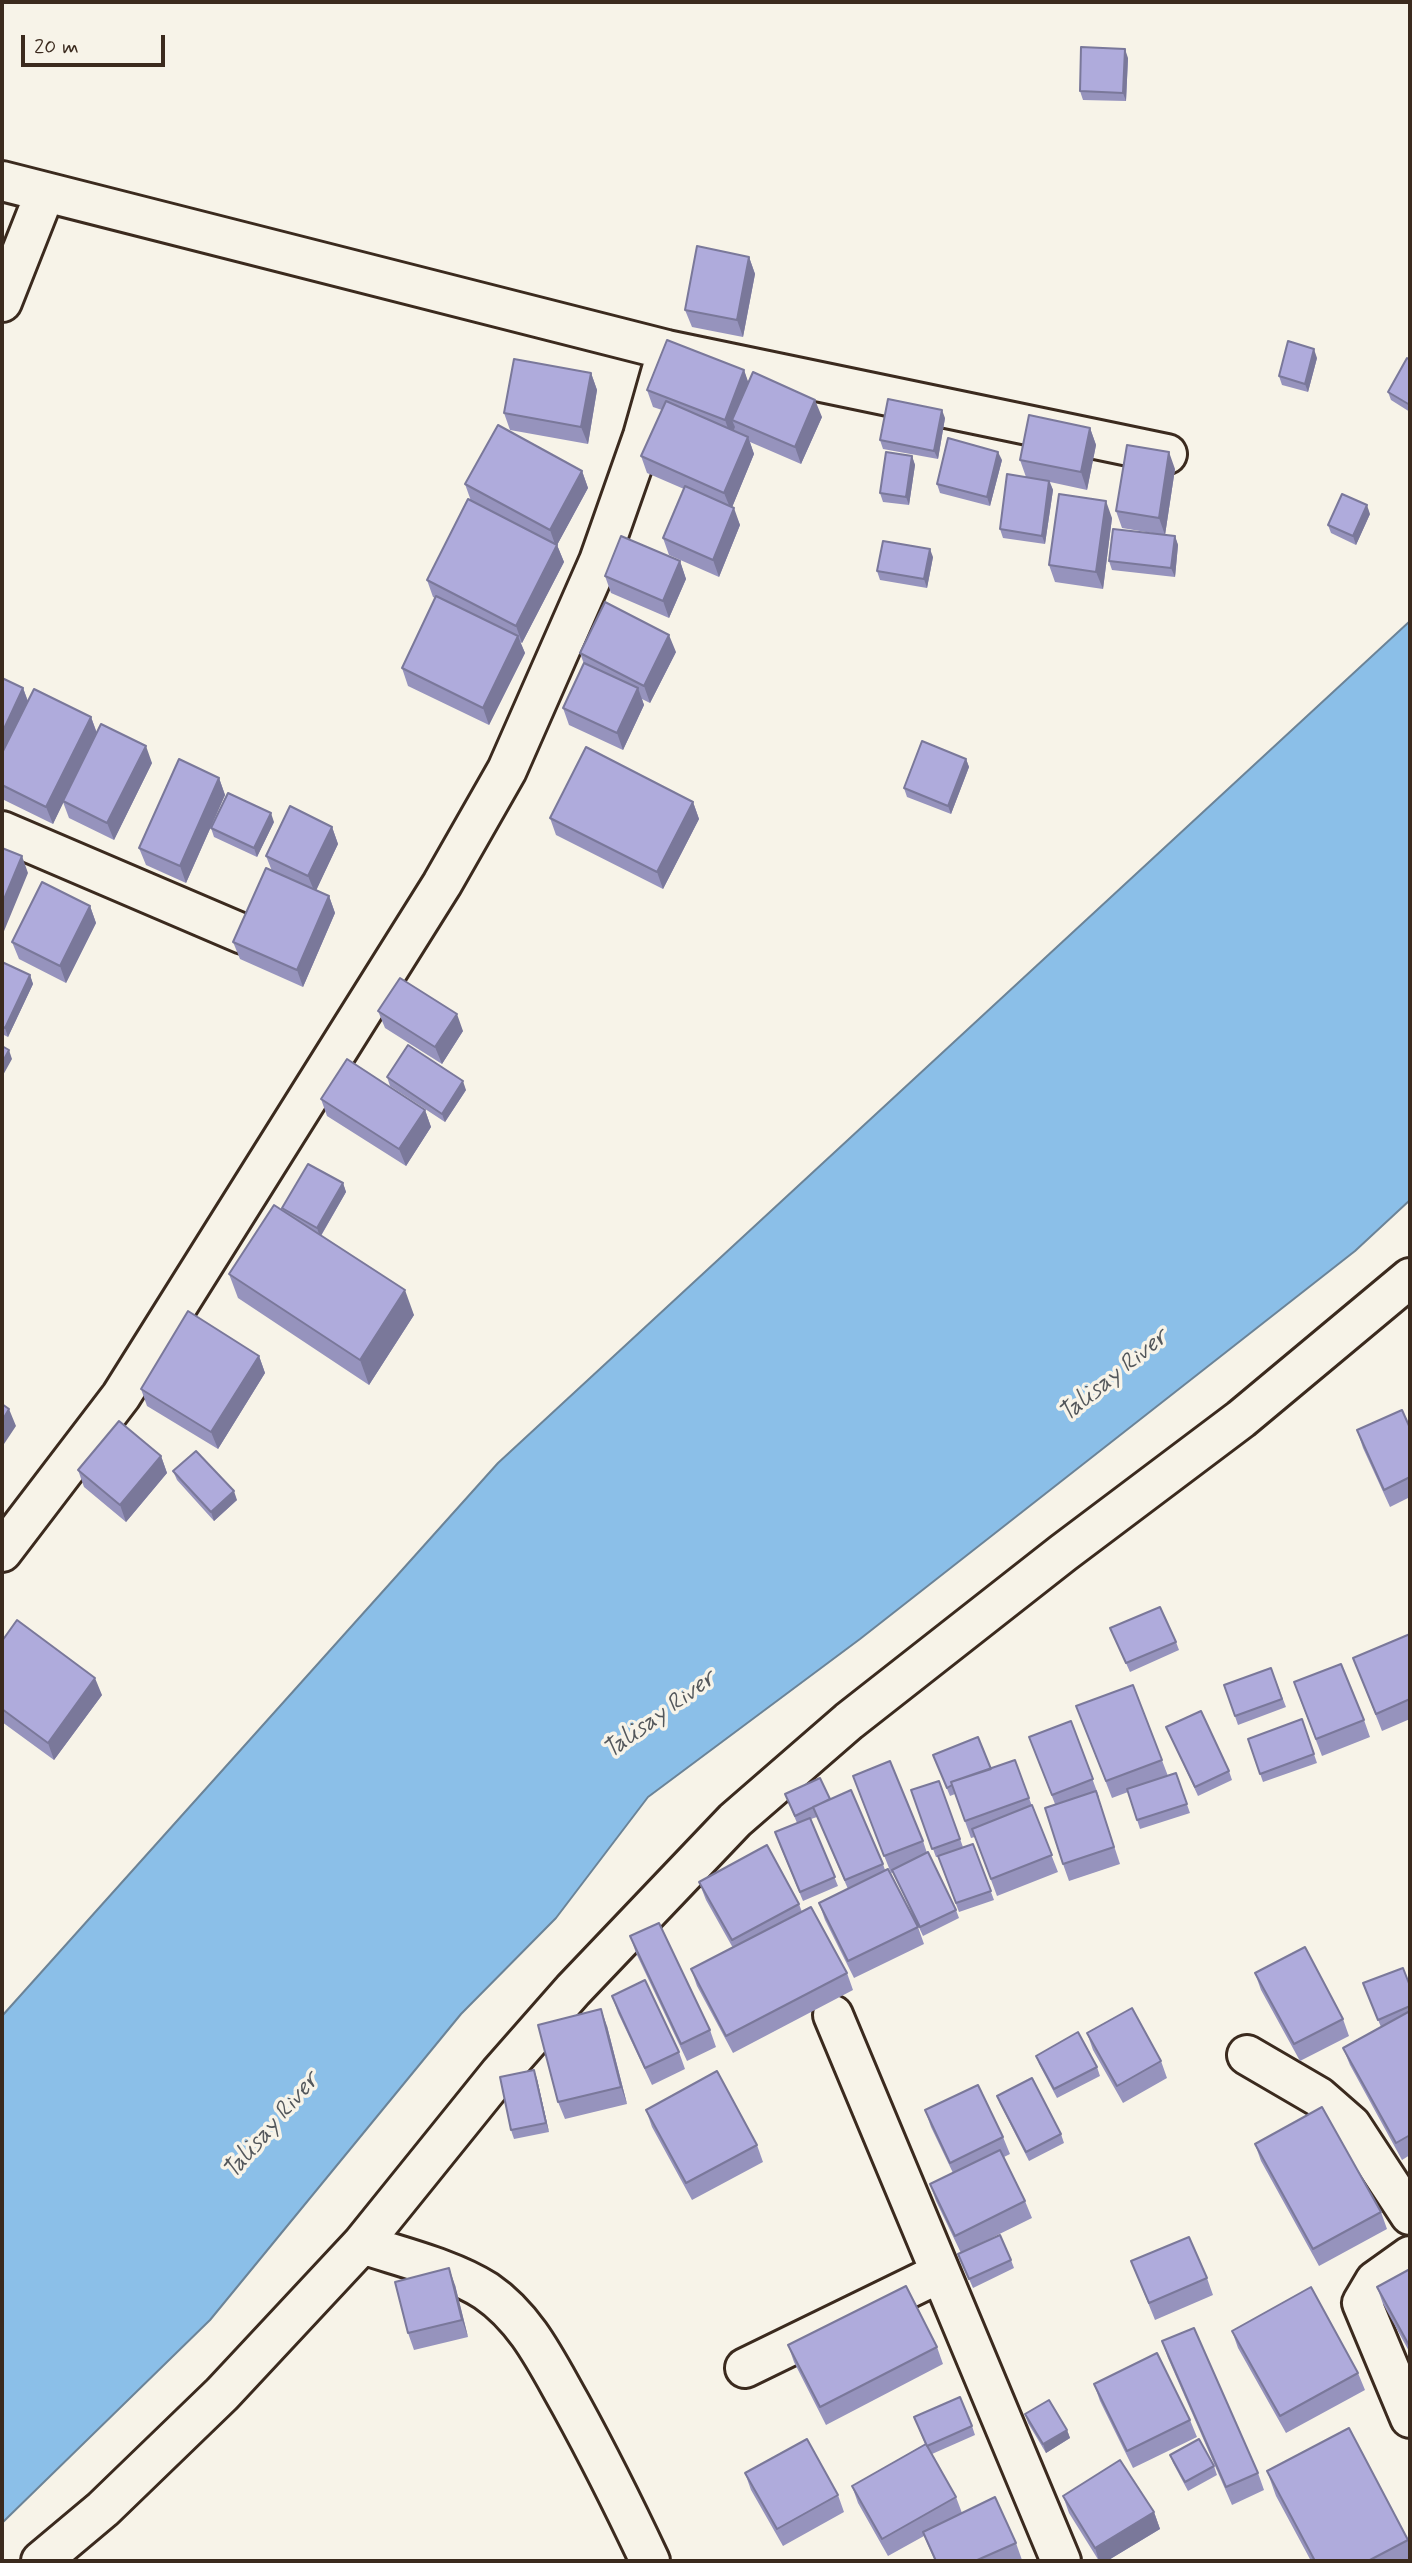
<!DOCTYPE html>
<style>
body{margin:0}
#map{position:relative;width:1412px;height:2563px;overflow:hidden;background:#f7f3e8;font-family:Mynerve,sans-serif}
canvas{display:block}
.frame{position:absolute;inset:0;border:4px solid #3b2a1e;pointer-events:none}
.scale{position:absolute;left:21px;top:35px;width:144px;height:32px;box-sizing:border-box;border:4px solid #3b2a1e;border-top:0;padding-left:9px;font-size:21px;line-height:24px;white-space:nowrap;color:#3b2a1e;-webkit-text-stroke:5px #f7f3e8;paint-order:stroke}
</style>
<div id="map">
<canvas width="1412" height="2563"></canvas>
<div class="frame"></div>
<div class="scale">20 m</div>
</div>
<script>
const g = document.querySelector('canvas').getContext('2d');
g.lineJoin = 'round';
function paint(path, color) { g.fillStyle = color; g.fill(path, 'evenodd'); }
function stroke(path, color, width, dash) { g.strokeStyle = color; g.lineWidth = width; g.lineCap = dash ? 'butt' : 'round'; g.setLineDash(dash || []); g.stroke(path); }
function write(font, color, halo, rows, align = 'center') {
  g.font = font + ' Mynerve,sans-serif'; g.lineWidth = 7; g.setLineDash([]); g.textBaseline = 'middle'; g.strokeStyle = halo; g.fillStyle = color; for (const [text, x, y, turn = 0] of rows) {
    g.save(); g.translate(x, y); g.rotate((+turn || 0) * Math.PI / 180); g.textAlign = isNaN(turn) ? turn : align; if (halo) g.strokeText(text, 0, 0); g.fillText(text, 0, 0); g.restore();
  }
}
const water = new Path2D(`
 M1410,621V1200L1355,1251L860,1639L648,1797L556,1918L461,2014L210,2320L2,2523V2016L498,1463Z`);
paint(water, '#8bbfe8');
stroke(water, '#6b8397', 2);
const street = new Path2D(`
 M2,181L667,350L1167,454
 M2,302L45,193
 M2,831L243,934
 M2,1552L121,1396L442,884L507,770L599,561L643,436L666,355
 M833,2015L1061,2561
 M1247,2055L1319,2097L1351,2125L1410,2215
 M362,2244C401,2257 452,2269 486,2291C527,2319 547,2363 571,2405C599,2456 625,2508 650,2561
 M1410,2256L1375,2281L1362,2303L1410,2418
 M745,2368L940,2273
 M41,2561L103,2509L222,2394L362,2244L500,2073L573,1990L735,1820L849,1721L1063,1553L1241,1419L1410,1278`);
stroke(street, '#3b2a1e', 44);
stroke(street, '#f7f3e8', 38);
paint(new Path2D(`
 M1128,58L1126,101L1083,100L1080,91Z
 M749,257L755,274L743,337L692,327L685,310Z
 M1317,358L1308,392L1282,385L1279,376Z
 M1410,360V412L1391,400L1388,392Z
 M744,370L748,383L822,417L801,464L750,442L754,454L732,507L740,525L719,577L669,555L663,538L684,489L647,473L641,456L662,410L653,407L647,390Z
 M591,373L597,390L588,444L510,430L504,413Z
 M945,418L938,459L883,449L880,440Z
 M1090,428L1096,445L1087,490L1050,482L1053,490L1045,544L1003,538L1000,529L1036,479L1026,477L1020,460Z
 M912,456L915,465L909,505L883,502L880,493Z
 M1002,460L990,506L940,493L937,484Z
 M1175,469L1165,535L1175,536L1178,545L1175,577L1112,570L1109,561L1152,533L1122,528L1116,511Z
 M582,471L588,488L557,545L564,562L522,643L520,642L525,653L489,725L408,686L402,668L435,598L433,597L427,580L471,501L465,484Z
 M1370,514L1356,545L1331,533L1328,525Z
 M1112,518L1103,589L1055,582L1049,565Z
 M933,557L927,588L880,580L877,571Z
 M680,561L686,579L669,618L611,593L605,576Z
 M676,652L650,703L642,699L644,705L623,750L569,725L563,708L584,664L580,653Z
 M2,678L23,688L28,701L91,717L97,733L152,763L114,840L69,818L63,802L53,824L2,799Z
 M966,759L969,767L951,814L907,797L904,788Z
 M219,778L225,795L186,883L146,865L139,848Z
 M693,802L699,819L663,889L556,835L550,818Z
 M274,822L257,857L214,837L211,828Z
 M332,827L338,844L316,890L329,896L335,913L303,987L240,959L233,942L272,871L266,856Z
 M90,906L96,923L66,983L19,959L12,942Z
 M2,962L30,975L33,984L8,1037L2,1034Z
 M378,1011L463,1031L442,1064L385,1028Z
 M387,1077L466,1090L445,1122L390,1086Z
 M321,1099L425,1110L431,1127L406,1166L327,1116Z
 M343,1183L346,1192L321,1236L414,1315L369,1385L238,1298L229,1274L284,1211L282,1208Z
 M259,1356L265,1373L218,1449L147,1406L141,1389Z
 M1410,1428V1497L1390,1507L1363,1448L1357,1430Z
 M161,1456L167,1473L126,1522L84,1487L78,1470Z
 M173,1471L237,1500L214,1521L177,1480Z
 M1110,1628L1176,1642L1179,1650L1130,1672Z
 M1410,1635V1719L1382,1731L1353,1658Z
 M2,1641L102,1695L54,1760L2,1722Z
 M1271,1668L1286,1707L1238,1725L1224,1685Z
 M1133,1685L1168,1776L1176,1773L1190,1813L1140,1829L1128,1792L1112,1798L1083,1723Z
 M1300,1699L1364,1720L1370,1737L1322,1756Z
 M1302,1719L1317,1763L1263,1782L1248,1739Z
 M1071,1721L1099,1797H1098L1120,1864L1069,1881L1063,1864L1055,1804L1029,1737Z
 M1166,1727L1229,1771L1232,1780L1198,1796Z
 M933,1755L991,1769L1015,1760L1032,1806L1058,1872L997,1896L975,1837L971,1838L955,1794L950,1796Z
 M939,1781L963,1847L973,1844L994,1900L959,1912L938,1857H936L911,1790Z
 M859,1793L923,1841L927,1853L956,1910L959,1918L923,1936L893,1872L891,1873Z
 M785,1794L830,1799L883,1864L885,1870L918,1927L924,1944L854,1978L825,1920L819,1903L848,1889L817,1817L811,1819L838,1886L803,1901L778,1841L797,1823Z
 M699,1882L799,1904L802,1912L847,1973L853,1990L733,2053L697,1986L691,1969L733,1948L706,1900Z
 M630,1936L710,2030L716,2047L687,2061L636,1953Z
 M1255,1973L1343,2019L1349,2036L1300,2061L1261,1990Z
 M1363,1983L1410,1986V2155L1402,2160L1350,2065L1343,2048L1381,2027Z
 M612,1996L679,2052L685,2069L652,2085L618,2013Z
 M607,2026L627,2104L565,2119L558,2102Z
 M1087,2033L1161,2061L1167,2078L1123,2103L1093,2050Z
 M1036,2056L1097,2067L1100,2076L1057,2098L1039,2064Z
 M534,2070L537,2079L549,2132L514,2139L511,2130Z
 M997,2096L1061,2134L1064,2143L1029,2161L1000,2104Z
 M646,2110L757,2145L763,2162L692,2200L652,2127Z
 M925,2110L1003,2137L1010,2154L1004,2157L1025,2201L1032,2218L969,2249L1011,2260L1014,2268L973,2288L958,2254L961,2253L936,2201L930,2184L953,2173L931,2127Z
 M1255,2144L1381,2212L1387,2229L1319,2266L1261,2161Z
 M1131,2261L1207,2278L1213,2295L1155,2320Z
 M1410,2269V2353L1383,2304L1377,2287Z
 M455,2285L468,2337L414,2350L408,2333Z
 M1232,2331L1358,2373L1365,2390L1286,2433L1238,2348Z
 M1162,2341L1258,2473L1264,2490L1232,2505L1168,2358Z
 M788,2345L937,2347L943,2364L826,2425L794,2362Z
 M1094,2384L1190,2420L1197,2437L1133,2468L1100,2401Z
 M1025,2414L1067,2430L1070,2438L1046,2453L1028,2423Z
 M914,2417L972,2426L975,2435L932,2454L956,2497L962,2513L1016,2543L1022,2560L1019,2561H935L924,2536L888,2556L858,2503L852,2486L925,2444Z
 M1170,2455L1214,2466L1217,2475L1188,2491L1173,2463Z
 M1267,2471L1408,2540L1410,2545V2561H1311L1276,2496Z
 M745,2473L838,2495L844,2512L783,2546L751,2490Z
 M1063,2496L1154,2512L1160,2529L1107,2561H1099L1069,2513Z`), '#9693bd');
paint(new Path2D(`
 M1125,49L1128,58L1126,101L1123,93Z
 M749,257L755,274L743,337L737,320Z
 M1314,349L1317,358L1308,392L1305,384Z
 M744,370L750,387L732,420L735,427L731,437L725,420Z
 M591,373L597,390L588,444L581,427Z
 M815,400L822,417L801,464L795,447Z
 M942,410L945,418L938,459L934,451Z
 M1090,428L1096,445L1087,490L1081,472Z
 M748,437L754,454L731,510L724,493Z
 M998,452L1002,460L990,506L987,497Z
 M1169,452L1175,469L1165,535L1159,518Z
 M912,456L915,465L909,505L906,497Z
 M582,471L588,488L556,547L550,530Z
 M1049,481L1053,490L1045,544L1042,536Z
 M1106,501L1112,518L1103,589L1096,572Z
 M1367,505L1370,514L1356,545L1353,536Z
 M734,508L740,525L719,577L713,560Z
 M1175,536L1178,545L1175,577L1171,568Z
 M557,545L564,562L522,643L516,626Z
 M930,549L933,557L927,588L924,579Z
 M680,561L686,579L669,618L663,601Z
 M669,635L676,652L650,703L644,686Z
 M518,636L525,653L489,725L483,708Z
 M23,688L29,705L2,764V733Z
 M638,688L644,705L623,750L617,733Z
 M91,717L97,734L53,824L46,807Z
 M146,746L152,763L114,840L107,823Z
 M966,759L969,767L951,814L948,806Z
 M219,778L225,795L186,883L180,866Z
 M693,802L699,819L663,889L657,872Z
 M271,813L274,822L257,857L254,848Z
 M332,827L338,844L315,893L308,876Z
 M22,856L28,873L2,936V904Z
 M329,896L335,913L303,987L297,970Z
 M90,906L96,923L66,983L60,966Z
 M30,975L33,984L8,1037L5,1028Z
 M457,1014L463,1031L442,1064L435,1047Z
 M9,1050L12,1059L2,1077V1063Z
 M463,1081L466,1090L445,1122L442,1114Z
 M425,1110L431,1127L406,1166L399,1149Z
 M343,1183L346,1192L320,1237L317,1228Z
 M405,1290L414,1315L369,1385L360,1360Z
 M259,1356L265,1373L218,1449L211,1432Z
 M9,1409L16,1426L2,1447V1421Z
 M161,1456L167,1473L126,1522L120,1505Z
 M234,1491L237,1500L214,1521L211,1512Z
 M95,1678L102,1695L54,1760L48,1743Z
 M601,2009L607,2026L627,2104L621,2087Z
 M534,2070L537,2079L549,2132L546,2123Z
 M449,2268L455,2285L468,2337L462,2320Z
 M1067,2430L1070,2438L1046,2453L1043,2444Z
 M1154,2512L1160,2529L1107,2561H1099L1095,2548Z`), '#7a789a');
const building = new Path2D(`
 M1081,47L1125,49L1123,93L1080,91Z
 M697,246L749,257L737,320L685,310Z
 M667,340L744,370L725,420L647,390Z
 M1288,341L1314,349L1305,384L1279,376Z
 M1407,358L1410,360V405L1388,392Z
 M514,359L591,373L581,427L504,413Z
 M753,372L815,400L795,447L732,420Z
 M888,399L942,410L934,451L880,440Z
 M666,401L748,437L724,493L641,456Z
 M1029,415L1090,428L1081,472L1020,460Z
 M498,425L582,471L550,530L465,484Z
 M948,438L998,452L987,497L937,484Z
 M1127,445L1169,452L1159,518L1116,511Z
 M886,452L912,456L906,497L880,493Z
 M1007,474L1049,481L1042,536L1000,529Z
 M685,486L734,508L713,560L663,538Z
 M1059,494L1106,501L1096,572L1049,565Z
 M1342,494L1367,505L1353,536L1328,525Z
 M468,499L557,545L516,626L427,580Z
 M1113,529L1175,536L1171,568L1109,561Z
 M621,536L680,561L663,601L605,576Z
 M883,541L930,549L924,579L877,571Z
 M436,596L518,636L483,708L402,668Z
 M605,602L669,635L644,686L580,653Z
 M584,663L638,688L617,733L563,708Z
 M2,678L23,688L2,733Z
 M34,689L91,717L46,807L2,785V753Z
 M101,724L146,746L107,823L63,801Z
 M922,741L966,759L948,806L904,788Z
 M586,747L693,802L657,872L550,818Z
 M179,759L219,778L180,866L139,848Z
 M228,793L271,813L254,848L211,828Z
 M290,806L332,827L308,876L266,856Z
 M2,848L22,856L2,904Z
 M266,868L329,896L297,970L233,942Z
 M42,882L90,906L60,966L12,942Z
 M2,962L30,975L5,1028L2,1026Z
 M400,978L457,1014L435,1047L378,1011Z
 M408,1045L463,1081L442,1114L387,1077Z
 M2,1046L9,1050L2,1063Z
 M347,1059L425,1110L399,1149L321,1099Z
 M308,1164L343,1183L317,1228L282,1208Z
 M274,1205L405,1290L360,1360L229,1274Z
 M188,1311L259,1356L211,1432L141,1389Z
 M2,1404L9,1409L2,1421Z
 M1402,1410L1410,1428V1477L1384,1490L1357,1430Z
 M119,1421L161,1456L120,1505L78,1470Z
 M196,1451L234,1491L211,1512L173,1471Z
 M1160,1607L1176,1642L1126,1663L1110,1628Z
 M17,1620L95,1678L48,1743L2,1709V1641Z
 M1410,1634V1699L1376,1714L1353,1658Z
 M1341,1664L1364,1720L1316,1739L1294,1682Z
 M1271,1668L1282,1699L1235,1716L1224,1685Z
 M1133,1685L1162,1760L1106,1781L1076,1706Z
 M1201,1711L1229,1771L1195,1787L1166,1727Z
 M1302,1719L1314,1754L1260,1774L1248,1739Z
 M1071,1721L1093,1779L1052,1795L1029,1737Z
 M978,1737L991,1769L951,1782L952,1785L947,1788L933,1755Z
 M1015,1760L1029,1798L965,1821L951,1782Z
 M890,1761L923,1841L884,1856L853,1776Z
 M1176,1773L1187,1804L1137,1820L1127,1789Z
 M820,1778L830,1799L795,1816L785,1794Z
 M939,1781L960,1839L932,1849L911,1790Z
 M851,1790L883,1864L845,1880L813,1807Z
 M1096,1791L1114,1847L1063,1864L1045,1808Z
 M1032,1805L1052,1855L991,1879L972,1829Z
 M810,1818L835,1877L800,1892L775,1832Z
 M973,1844L991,1891L956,1903L938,1856Z
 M767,1845L799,1904L732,1940L699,1882Z
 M928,1852L956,1910L920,1927L892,1870Z
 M888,1869L918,1927L848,1961L819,1903Z
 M811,1907L847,1973L726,2036L691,1969Z
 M659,1923L710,2030L681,2044L630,1936Z
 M1305,1947L1343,2019L1294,2044L1255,1973Z
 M1403,1968L1410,1986V2006L1378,2020L1363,1983Z
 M645,1980L679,2052L645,2068L612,1996Z
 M1132,2008L1161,2061L1117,2086L1087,2033Z
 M601,2009L621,2087L558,2102L538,2025Z
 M1410,2011V2135L1396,2143L1343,2048Z
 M1078,2032L1097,2067L1054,2089L1036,2056Z
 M534,2070L546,2123L511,2130L500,2077Z
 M717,2071L757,2145L686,2183L646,2110Z
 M1032,2078L1061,2134L1026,2152L997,2096Z
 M978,2085L1003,2137L950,2163L925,2110Z
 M1322,2107L1381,2212L1313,2249L1255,2144Z
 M1000,2150L1025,2201L955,2236L930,2184Z
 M1000,2235L1011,2260L969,2279L958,2254Z
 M1189,2237L1207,2278L1149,2303L1131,2261Z
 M449,2268L462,2320L408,2333L395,2282Z
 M1410,2269V2347L1377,2287Z
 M906,2286L937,2347L820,2407L788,2345Z
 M1311,2287L1358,2373L1280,2416L1232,2331Z
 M1194,2328L1258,2473L1226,2487L1162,2341Z
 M1157,2353L1190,2420L1127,2451L1094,2384Z
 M960,2397L972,2426L927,2446L914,2417Z
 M1049,2400L1067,2430L1043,2444L1025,2414Z
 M1349,2428L1408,2540L1368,2561H1315L1267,2471Z
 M807,2439L838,2495L777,2529L745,2473Z
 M1199,2439L1214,2466L1185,2482L1170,2455Z
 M926,2444L956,2497L882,2539L852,2486Z
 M1120,2460L1154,2512L1095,2548L1063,2496Z
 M995,2497L1016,2543L975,2561H936L923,2532Z`);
paint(building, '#afabdc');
stroke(building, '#7a789a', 2);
write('italic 24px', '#53575b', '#f7f3e8', [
 ["Talisay River",1114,1377,-39],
 ["Talisay River",660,1716,-36],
 ["Talisay River",272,2127,-49]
]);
</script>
